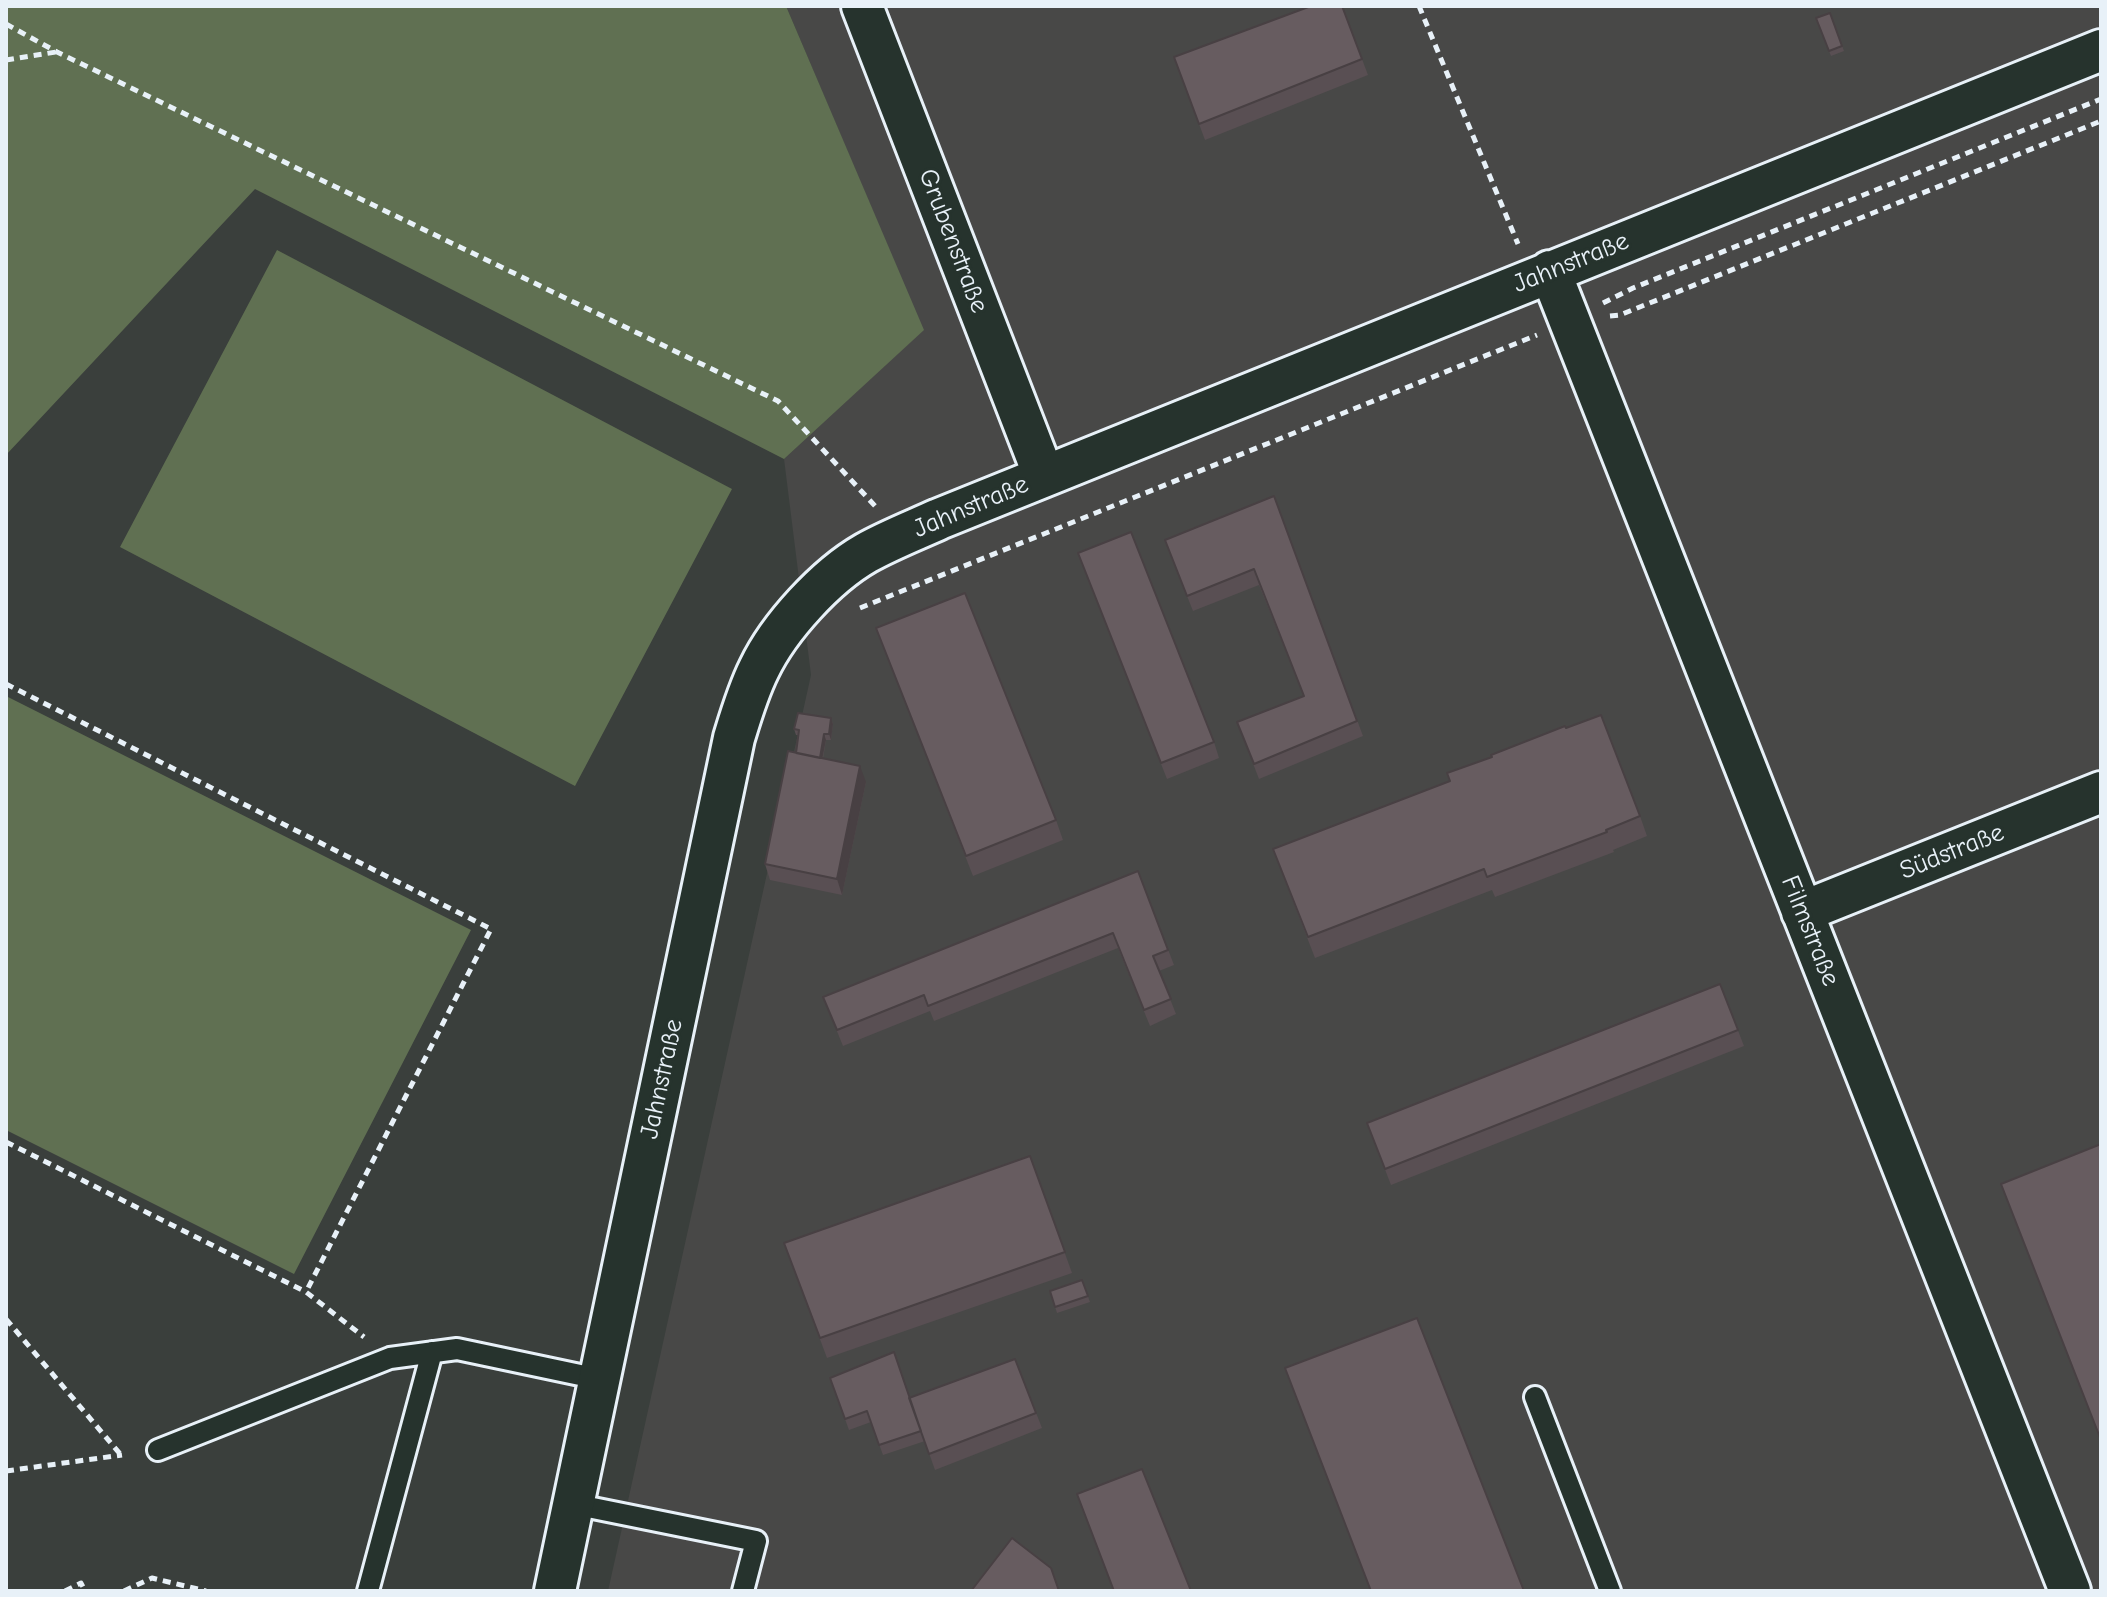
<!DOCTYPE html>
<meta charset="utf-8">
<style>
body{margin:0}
#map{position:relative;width:2107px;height:1597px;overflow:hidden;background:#3a3f3c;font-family:"Comic Neue",sans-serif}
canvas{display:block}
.frame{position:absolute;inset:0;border:8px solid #e8f1f8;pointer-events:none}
</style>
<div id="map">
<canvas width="2107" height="1597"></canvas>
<div class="frame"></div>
</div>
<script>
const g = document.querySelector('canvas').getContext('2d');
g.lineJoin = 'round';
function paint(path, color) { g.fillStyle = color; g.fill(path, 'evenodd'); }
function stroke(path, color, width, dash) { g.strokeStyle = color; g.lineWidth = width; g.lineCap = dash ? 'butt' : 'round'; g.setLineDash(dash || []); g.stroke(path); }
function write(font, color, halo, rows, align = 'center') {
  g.font = font + ' "Comic Neue",sans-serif'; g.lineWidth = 6; g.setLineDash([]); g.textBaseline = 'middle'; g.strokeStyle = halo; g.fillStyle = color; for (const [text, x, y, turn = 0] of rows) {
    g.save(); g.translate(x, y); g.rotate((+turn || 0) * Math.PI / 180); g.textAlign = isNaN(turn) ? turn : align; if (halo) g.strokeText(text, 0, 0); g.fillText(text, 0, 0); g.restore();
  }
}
paint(new Path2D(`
 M786,6H2101V1591H608L811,675L784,459L923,330Z`), '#484847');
paint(new Path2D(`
 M6,6H786L924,330L784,459L255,189L6,455Z
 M277,250L732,489L575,786L120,547Z
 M6,696L471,930L294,1274L6,1130Z`), '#607052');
const service = new Path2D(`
 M1535,1397L1610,1591
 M158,1450L390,1358L457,1349L599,1379
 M573,1504L756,1541L743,1591
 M368,1591L432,1352`);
const minor = new Path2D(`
 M862,6L1044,476
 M1550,271L2070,1591
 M1802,912L2101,792
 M555,1591L734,738C741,715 748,691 759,669C779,627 826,576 866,553C889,540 915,530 939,519L2101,50`);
stroke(service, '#e8f1f8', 26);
stroke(minor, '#e8f1f8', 46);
stroke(new Path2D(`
 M1419,6L1518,244
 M6,24L57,52L778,401L876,507
 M6,60L56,52
 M1603,303L1633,288L2101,99
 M1610,316L1620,315L2101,121
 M860,608L1537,335
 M6,684L491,929L306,1292
 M6,1142L306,1292L364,1337
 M6,1319L121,1455
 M6,1471L122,1455
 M65,1591L81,1583L85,1591
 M124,1591L152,1578L206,1591`), '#e8f1f8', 5, [8, 6]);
stroke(service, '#26332d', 20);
stroke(minor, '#26332d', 40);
paint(new Path2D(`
 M1342,6L1368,75L1205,140L1174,57Z
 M1830,13L1844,51L1831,56L1816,18Z
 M1274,496L1363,736L1259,779L1237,722L1304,696L1259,585L1193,611L1171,556Z
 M1084,569L1214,742L1219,758L1167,779Z
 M876,628L1056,820L1063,840L973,876Z
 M831,718L833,724L831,740H826L823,758L866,782L842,895L770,880L765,864L796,753L798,735H796L794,729Z
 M1640,816L1647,836L1613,850L1614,852L1495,897L1492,890L1315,958L1281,870Z
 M1138,871L1174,965L1159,971L1176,1014L1150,1026L1118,948L934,1021L930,1011L843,1046L823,997Z
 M1720,984L1744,1046L1391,1185L1367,1123Z
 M1030,1156L1072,1273L827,1358L784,1243Z
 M1082,1280L1090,1302L1057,1313L1050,1291Z
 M1015,1359L1042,1428L935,1470L924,1439L925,1441L883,1455L871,1422L849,1430L830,1378L910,1398Z`), '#594f53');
paint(new Path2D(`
 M831,718L833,724L831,740L829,734Z
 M824,734L826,740L821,765L819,759Z
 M860,766L866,782L842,895L837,879Z`), '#484043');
const building = new Path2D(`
 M1311,6H1342L1362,59L1199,124L1174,57Z
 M1830,13L1842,46L1829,51L1816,18Z
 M1274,496L1357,721L1254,764L1237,722L1304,696L1254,569L1187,596L1165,540Z
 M1131,532L1214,742L1161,763L1078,553Z
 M965,593L1056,820L966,856L876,628Z
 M798,713L831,718L829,734H824L820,758L796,753L799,730L794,729Z
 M1601,715L1640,816L1606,830L1607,832L1487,877L1484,869L1308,937L1273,849L1450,781L1447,773L1492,757L1491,755L1565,726L1566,728Z
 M788,751L860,766L837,879L765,864Z
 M1138,871L1168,950L1153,956L1171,999L1144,1010L1113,933L928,1006L924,995L837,1030L823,997Z
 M1720,984L1738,1030L1385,1169L1367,1123Z
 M2101,1144V1440L2001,1184Z
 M1030,1156L1065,1252L820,1338L784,1243Z
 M1082,1280L1088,1296L1055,1307L1050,1291Z
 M1417,1318L1524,1591H1371L1285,1368Z
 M894,1352L921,1431L879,1445L867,1411L845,1419L830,1378Z
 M1015,1359L1036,1413L929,1454L909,1398Z
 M1142,1469L1191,1591H1114L1077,1494Z
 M1012,1538L1051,1568L1059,1591H971Z`);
paint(building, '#675c60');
stroke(building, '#484043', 2);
write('26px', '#e8f1f8', '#26332d', [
 ["Grubenstraße",953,241,69],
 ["Jahnstraße",1571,263,-22],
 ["Jahnstraße",971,507,-23],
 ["Südstraße",1952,852,-22],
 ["Filmstraße",1810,931,68],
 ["Jahnstraße",662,1079,-78]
]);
</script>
